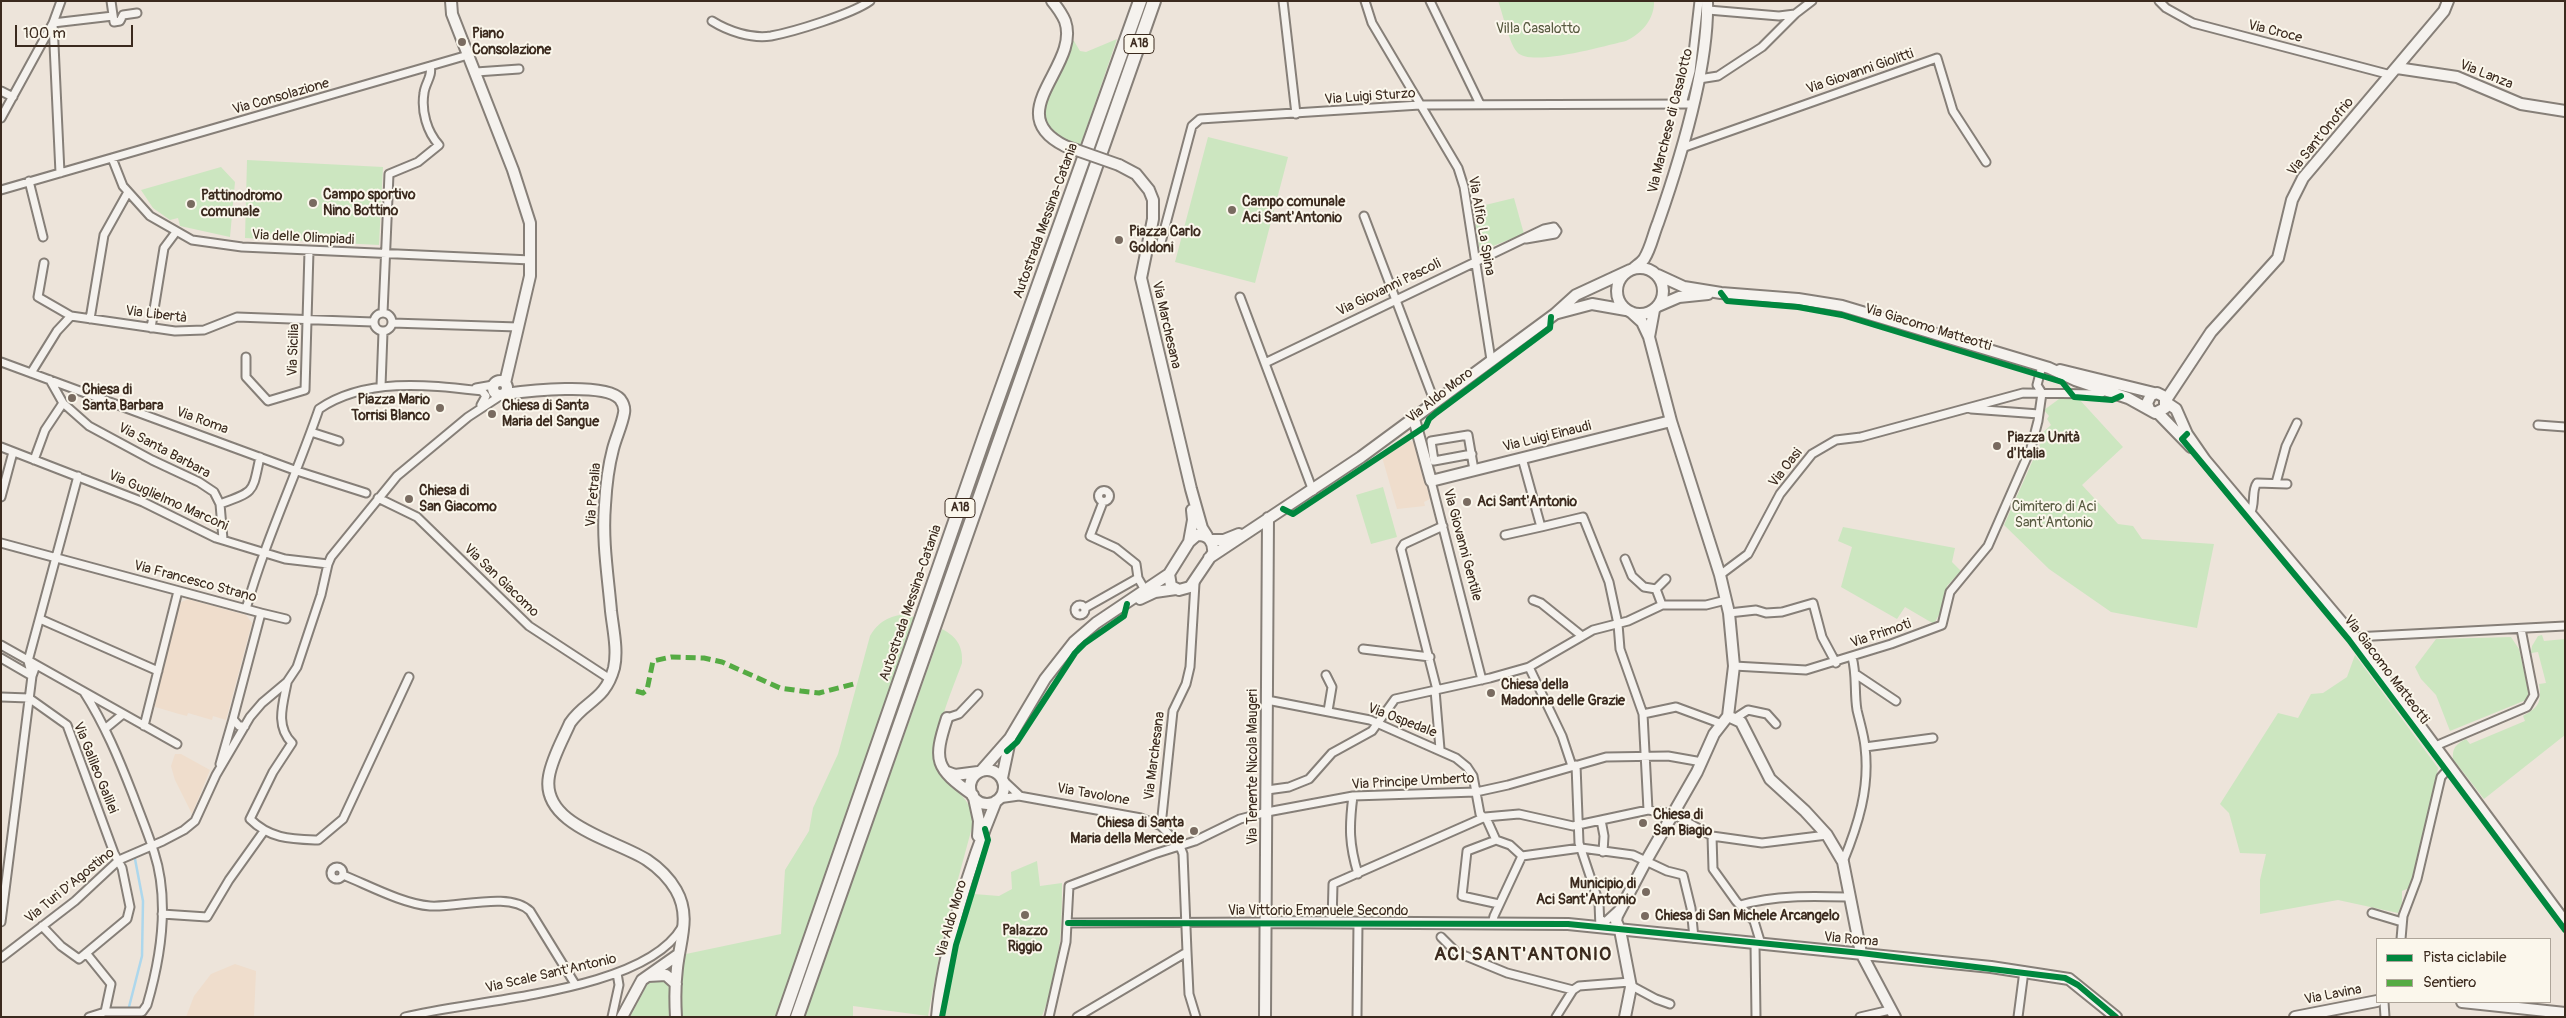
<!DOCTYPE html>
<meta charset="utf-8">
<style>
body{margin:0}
#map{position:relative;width:2566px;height:1018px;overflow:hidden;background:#ede4da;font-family:Pangolin,sans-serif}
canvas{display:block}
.frame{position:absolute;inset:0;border:2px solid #3b2a1e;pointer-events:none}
.legend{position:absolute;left:2376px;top:938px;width:175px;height:65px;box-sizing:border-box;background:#fbf7ec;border:1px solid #aea59a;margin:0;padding:6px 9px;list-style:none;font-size:15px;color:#3b2a1e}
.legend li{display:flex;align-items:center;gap:10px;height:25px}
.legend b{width:25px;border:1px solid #aea59a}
.scale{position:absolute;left:15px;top:25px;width:118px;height:22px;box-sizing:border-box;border:2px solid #3b2a1e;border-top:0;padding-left:6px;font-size:15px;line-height:18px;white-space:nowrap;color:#3b2a1e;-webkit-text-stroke:4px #fbf7ec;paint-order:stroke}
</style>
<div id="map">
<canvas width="2566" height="1018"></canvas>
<div class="frame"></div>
<ul class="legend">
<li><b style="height:6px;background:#00873e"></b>Pista ciclabile</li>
<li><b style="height:6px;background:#55ab43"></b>Sentiero</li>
</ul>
<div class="scale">100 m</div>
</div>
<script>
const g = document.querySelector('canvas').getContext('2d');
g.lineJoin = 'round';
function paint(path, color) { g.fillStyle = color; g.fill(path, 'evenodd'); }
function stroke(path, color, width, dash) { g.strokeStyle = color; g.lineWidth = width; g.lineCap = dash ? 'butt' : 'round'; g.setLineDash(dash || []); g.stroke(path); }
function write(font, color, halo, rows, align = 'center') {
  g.font = font + ' Pangolin,sans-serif'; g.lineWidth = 4; g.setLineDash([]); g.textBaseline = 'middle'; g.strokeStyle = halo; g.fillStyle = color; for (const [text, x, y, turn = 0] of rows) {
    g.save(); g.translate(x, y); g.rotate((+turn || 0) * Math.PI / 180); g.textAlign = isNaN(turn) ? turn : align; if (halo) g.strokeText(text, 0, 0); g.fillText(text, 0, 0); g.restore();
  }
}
paint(new Path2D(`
 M1406,440L1414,442L1417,447L1430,499L1424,502L1425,506L1397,509L1382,457Z
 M188,599L246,615L252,623L226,720L213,716L212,720L188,713L187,716L179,714L152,706L179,603Z
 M175,754H181L210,770L192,814L175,780L171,766Z
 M235,964L256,971L254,1017H186L194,996L211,974Z`), '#efddcc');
paint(new Path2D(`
 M1498,1H1654C1655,19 1641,34 1626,41C1607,45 1530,68 1517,52C1509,43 1503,14 1498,1Z
 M1117,39L1080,147C1061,139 1041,132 1043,107L1070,41H1074L1080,51L1086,52Z
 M1208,137L1288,157L1255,283L1175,262Z
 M247,160L383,167L379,245L245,238Z
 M221,167L235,182L230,237L180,226L178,218L170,220L153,208L141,190Z
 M1514,198L1524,234L1480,251L1473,208Z
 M2059,399H2079L2123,447L2082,485L2118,524L2133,526L2142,539L2214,544L2197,628L2111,612L2049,569L2004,525L2041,442L2037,438L2051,425L2047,419L2049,416L2044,410Z
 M1383,487L1397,537L1371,544L1356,495Z
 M1843,527L1955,548L1952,562L1961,571L1947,586L1942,609L1934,624L1905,607L1897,619L1841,587L1852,547L1838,541Z
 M906,614L914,617L776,1017H680L681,974L686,954L781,934L785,870L809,831L813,808L838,754L870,636C879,621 889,616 906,614Z
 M942,629C957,637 963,646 962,663C953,689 924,752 941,775C956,795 967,792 974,820L944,931L928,1016L853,1006V1017H804Z
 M2542,635L2544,641L2565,639V735L2484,799L2453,759C2452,748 2456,744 2466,739L2470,744L2525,721L2523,716C2539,707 2542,702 2539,684L2546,683L2538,652L2531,653L2532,646L2538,636Z
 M2511,637L2519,649L2529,694L2526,700L2450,731L2436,695L2421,679L2415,667L2436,639Z
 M2355,655L2438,768L2430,819L2412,887L2402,891V903L2398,913L2338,900L2260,914V880L2266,854L2240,853L2229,813L2220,804L2278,713L2298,718L2311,694L2323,693L2347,677Z
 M1037,861L1040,886L1062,883C1062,932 1060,971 1042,1016L944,1017L953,961L974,894L999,896L1012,889L1011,872Z
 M661,981C675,986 671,1004 671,1017H630L648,983Z`), '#cce6c0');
stroke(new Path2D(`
 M129,1007L142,956L143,901L135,859`), '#add7ec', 2.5);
const street = new Path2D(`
 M111,1L114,22L120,21L123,15L137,13
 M1283,1L1296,114
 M1365,1L1372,23L1458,168L1464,187L1491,360
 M1430,1L1480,104
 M2159,1L2166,8L2193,23L2391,75
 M1708,10L1779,16L1795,14
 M712,21C728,31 751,39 771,36C793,32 852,14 870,1
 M430,66L468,55
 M476,72L519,69
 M1699,79L1718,76L1762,47L1795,14L1812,1
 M1,91L13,97
 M1682,104L1691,71L1699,1
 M1,118L53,23L61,1
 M1682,148L1937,58L1953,111L1986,162
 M112,158L123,186L150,216L192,240L242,247L531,260
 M60,173L53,23L113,16
 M29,181L43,237
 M1,190L430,66C433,76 425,83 424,93C421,111 427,132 439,145L418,162L389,174L383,313
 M1364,216L1435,403
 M1146,249L1160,246L1192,126L1200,119L1420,105L1692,104
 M44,263L38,297L71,316L175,331L204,330L237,317L373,322
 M1240,297L1313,491
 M374 322a9 9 0 1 1 18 0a9 9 0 1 1-18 0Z
 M90,319L104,235L128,192
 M392,323L518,327
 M151,328L164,248L176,232
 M246,357V377L268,401L305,390L309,251
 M1,362L297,471L366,493
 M1265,363L1544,229L1554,227L1557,231L1555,234L1526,239
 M31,373L57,331L71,316
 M50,380L63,403L89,426L152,460L199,482L214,492L220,504L223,539
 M381,386L383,332
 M476,388L493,385
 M1971,409L2039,414
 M2538,425L2565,427
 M311,432L339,441
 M1,447L143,502L216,538L285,559L328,564
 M1472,454L1434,461L1431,441L1468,435L1474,470
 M1522,458L1541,527L1583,517L1609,582L1618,624L1620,649L1643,714L1648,810
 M34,460L45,430L63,403
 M1431,481L1482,680
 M2276,483L2286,446L2297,423
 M1098.5 496a5.5 5.5 0 1 1 11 0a5.5 5.5 0 1 1-11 0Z
 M1,497L13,452
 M378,498L417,517L529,626L610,679
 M1103,502L1090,536L1116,548L1136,564L1138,578L1145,590
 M220,504C256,491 252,493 260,457
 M2250,514C2256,504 2251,491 2257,483L2287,484
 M1505,535L1541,527
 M1,543L261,613L233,719L239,726H245
 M1625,559L1632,576L1644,587L1656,589L1662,605
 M1720,575L1748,554L1780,494L1812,454L1836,440L1861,437L2023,393L2100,394L2106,390
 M1656,589L1666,579
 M1533,600L1541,603L1582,636
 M1075 610a5 5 0 1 1 10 0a5 5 0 1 1-10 0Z
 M1085,608L1138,578
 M246,609C265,541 296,476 319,409C366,377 429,385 482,391L486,396L481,405
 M261,613L286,619
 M1729,613L1756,610L1766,613L1782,612L1813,603L1822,637L1836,663
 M40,619L158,671
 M2354,637L2565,626
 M1,645L177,744
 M1363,649L1430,657
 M1,658L32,676
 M1734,666L1806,670L1891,644L1942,625L1950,592L1988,546L2031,448L2038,421L2042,393L2037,385L2042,366
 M1529,667L1562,736L1572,766
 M1326,675L1332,687L1328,711
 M1857,675L1896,701
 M32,676L28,661L78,476
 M287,683C283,704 275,726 292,743L273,772L250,819C270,839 291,839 318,840L343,819L409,677
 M1435,690L1440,749
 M1437,690L1401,549L1404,544L1443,526
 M84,692C105,725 119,759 133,795C140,814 148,833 154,852C170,901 161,957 147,1005L142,1012H105
 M1,697L29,698L67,725L114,853L122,868L130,907L127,919L79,959L61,946L42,926
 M1267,700L1370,720L1456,758L1467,767L1473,776L1480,814L1487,820L1496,840L1510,845L1522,856L1581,848L1633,855L1667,871L1683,875L1691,908L1694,938
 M1643,714L1676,707L1722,724
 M947,718L959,714L978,694
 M1734,719L1748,710L1767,714L1776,724
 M144,726L178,591
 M106,728L123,714
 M1865,747L1933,738
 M2433,747L2527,707L2534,695L2521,629
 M220,764L233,719
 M1576,765L1579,843L1599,903L1600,928
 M1003,780L1019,795
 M1267,790L1289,787L1309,779L1332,753L1372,731L1395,699L1490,678L1529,667L1593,630L1628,621L1662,605H1706L1726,600
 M1353,796C1349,827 1349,844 1358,874
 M998,799L1019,796L1141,818L1161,826L1180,846L1183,854L1187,952L1077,1017
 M1601,820L1604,836L1603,852
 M1161,826L1173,711L1186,684L1190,667L1195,583
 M1712,836L1713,869L1736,901L1754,921L1761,944
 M1496,840L1467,851L1462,896L1499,904
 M1843,862C1858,825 1870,788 1865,747C1864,735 1860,723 1857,710C1854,692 1857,675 1852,657
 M331 873a6 6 0 1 1 12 0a6 6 0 1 1-12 0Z
 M343,875C368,885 403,904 430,906C458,908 509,891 530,911L575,984
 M1740,905C1776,895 1811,896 1848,897
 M2372,913L2402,922
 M162,914L207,917L229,880L264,831
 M1600,919L1605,922L1618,910
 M1,922L32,676L36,665
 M1068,923L1266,922
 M1332,923L1333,884L1485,817L1519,814L1573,826L1648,810L1673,814L1712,836L1762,843L1827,835
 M1492,924L1494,916L1522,856
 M1441,937L1456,952L1507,973L1573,990
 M2401,939L2403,916L2417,879L2441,777L2450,767
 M1755,944L1756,1017
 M1187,952L1189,994L1196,1017
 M86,953L111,984L105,1012L89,1017
 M1,958L75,901L119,860L163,841L184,830L195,821L216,775L250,717L262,703L287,682L297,667L321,595L328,564L331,557L397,476L468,417L500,396
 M1630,985L1656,999L1670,1004
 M2384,1002L2385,1017
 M405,1017C475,999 644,993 682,927
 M612,1017L619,985L617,973
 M1049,1017L1066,942L1069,886L1154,854L1195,841L1240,819L1267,812L1353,796L1476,792L1508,785L1606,757L1668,756L1702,762
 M1357,1017L1358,923
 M1556,1017L1573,990L1579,986L1630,982
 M1860,1017L1890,1010
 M2018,1017L2024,971`);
const secondary = new Path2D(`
 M451,1L452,14L513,170L530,223V276L505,383
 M1052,1C1057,7 1062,14 1065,21C1081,66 999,113 1065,146
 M2397,68L2457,77L2521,104L2565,111
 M1119,165L1136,174L1149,190L1153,200V219L1141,278L1191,489L1202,528L1207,536
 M1617 291a23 23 0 1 1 46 0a23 23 0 1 1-46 0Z
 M1633,269C1636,266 1641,263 1644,259C1651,248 1653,235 1658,223C1680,160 1709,68 1707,1
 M1658,275L1684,287L1721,293L1798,299L1842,306L2049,368L2075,380L2128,398L2155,413L2165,408V397L2157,393L2151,395L2147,403L2149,409
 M1658,306L1679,297L1708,294
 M1558,313L1592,304L1626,310
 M1649,337L1654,310
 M2060,370L2154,393
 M493 388a7 7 0 1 1 14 0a7 7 0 1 1-14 0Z
 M505,394C527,391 605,382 620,399C623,403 625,408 624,413C622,425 616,437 613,449C608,468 606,486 605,505C602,541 608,576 611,611C613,629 618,650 614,668C605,701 586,700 570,723C563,739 552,758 549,776C540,825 616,840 647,860C659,868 669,878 676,890C691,916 680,940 677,968C675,984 675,1000 676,1017
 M2166,400L2211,332L2278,258L2292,200L2303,178L2444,11L2448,1
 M2167,403L2176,409L2187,434L2205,460L2354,637L2565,922
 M2158,413L2191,447
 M1414,419L1431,481L1671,421
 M1197,535C1208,534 1214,542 1213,553L1190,587L1179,590L1171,586L1169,574L1189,542Z
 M1211,540H1224L1239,534
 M1189,542L1193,520L1192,510
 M1209,558L1361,457L1555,314L1576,295L1630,270
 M1140,599L1155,592L1176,589
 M1728,716L1741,722L1770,779L1805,811L1827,835L1843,862L1861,953L1895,1017
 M947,718C933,761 935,768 973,795
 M970 787a17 17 0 1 1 34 0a17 17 0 1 1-34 0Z
 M981,771L1010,738L1045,679L1074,642L1096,623L1169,574
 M947,772L955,775L978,772
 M1002,778L1010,740
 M974,798L979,821L978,836
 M1266,922L1568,924L1991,967L2069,979L2116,1017
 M648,976L666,975L676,984
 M2462,1002L2565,1013
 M622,1017L642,980L679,954
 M937,1017C943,949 970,864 996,801
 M1265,1017L1268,518
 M1625,1017L1631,987L1620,930L1616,921L1617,916L1646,861L1697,772L1714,734L1728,716L1734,666L1729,613L1720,575L1671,421L1649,337L1642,322L1631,312
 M2295,1017L2377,1001`);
const highway = new Path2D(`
 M783,1017L986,432L1140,1
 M797,1017L1154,1`);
stroke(street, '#867f78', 11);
stroke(secondary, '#867f78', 14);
stroke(highway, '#867f78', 16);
stroke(street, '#f5f2ee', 7);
stroke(secondary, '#f5f2ee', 10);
stroke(highway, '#f5f2ee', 12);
const secondaryBridge = new Path2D(`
 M1065,146L1119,165`);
stroke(secondaryBridge, '#867f78', 14, []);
stroke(secondaryBridge, '#f5f2ee', 10);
stroke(new Path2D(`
 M636,691L643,693L647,690L653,661L671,657L704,658L722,662L780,688L801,691L819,693L854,684`), '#55ab43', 5, [10, 5]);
stroke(new Path2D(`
 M1721,293L1727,301L1798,307L1842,315L2062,382L2074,397L2112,400L2121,396
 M2187,434L2182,439L2349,640L2565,930
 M1283,509L1293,514L1426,426L1429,419L1436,413L1550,328L1551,317
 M1007,751L1017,742L1075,653L1085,643L1124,616L1127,604
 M1068,923L1568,924L1861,953L2065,978L2078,985L2116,1017
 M942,1017L956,945L988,840L985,829`), '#00873e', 6);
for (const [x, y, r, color] of [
 [462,42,5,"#796b60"],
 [313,203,5,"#796b60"],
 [191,204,5,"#796b60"],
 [1232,210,5,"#796b60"],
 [1119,240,5,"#796b60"],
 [72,398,5,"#796b60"],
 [440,408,5,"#796b60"],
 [492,414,5,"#796b60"],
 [1997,446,5,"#796b60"],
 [409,499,5,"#796b60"],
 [1467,502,5,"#796b60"],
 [1491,693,5,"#796b60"],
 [1643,823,5,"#796b60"],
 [1194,831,5,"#796b60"],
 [1646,892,5,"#796b60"],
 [1025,915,5,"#796b60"],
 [1645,916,5,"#796b60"]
]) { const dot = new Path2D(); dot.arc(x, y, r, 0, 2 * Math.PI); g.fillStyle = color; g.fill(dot); stroke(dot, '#fbf7ec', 2); }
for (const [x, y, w] of [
 [1139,44,30],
 [960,508,30]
]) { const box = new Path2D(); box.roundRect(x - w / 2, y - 9.5, w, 19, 4); g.fillStyle = '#fbf7ec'; g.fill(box); stroke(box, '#3b2a1e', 1); }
write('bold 12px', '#3b2a1e', null, [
 ["A18",1139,44],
 ["A18",960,508]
]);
write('14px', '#585a41', '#fbf7ec', [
 ["Villa Casalotto",1538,29],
 ["Cimitero di Aci",2054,507],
 ["Sant'Antonio",2054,523]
]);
write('14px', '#3b2a1e', '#fbf7ec', [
 ["Via Croce",2275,32,14],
 ["Via Giovanni Giolitti",1860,72,-19],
 ["Via Lanza",2486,75,22],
 ["Via Consolazione",281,97,-16],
 ["Via Luigi Sturzo",1370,97,-4],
 ["Via Marchese di Casalotto",1671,121,-76],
 ["Via Sant'Onofrio",2321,137,-51],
 ["Autostrada Messina-Catania",1046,221,-70],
 ["Via Alfio La Spina",1481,226,80],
 ["Via delle Olimpiadi",303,238,3],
 ["Via Giovanni Pascoli",1389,288,-26],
 ["Via Libertà",156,315,7],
 ["Via Marchesana",1166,325,77],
 ["Via Giacomo Matteotti",1928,328,17],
 ["Via Sicilia",294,350,-88],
 ["Via Aldo Moro",1440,396,-38],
 ["Via Roma",202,421,20],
 ["Via Luigi Einaudi",1547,437,-14],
 ["Via Santa Barbara",164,451,28],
 ["Via Oasi",1786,468,-52],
 ["Via Petralia",594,495,-85],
 ["Via Guglielmo Marconi",168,501,24],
 ["Via Giovanni Gentile",1462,545,75],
 ["Via San Giacomo",501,581,44],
 ["Via Francesco Strano",195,582,15],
 ["Autostrada Messina-Catania",911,603,-71],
 ["Via Primoti",1881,634,-19],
 ["Via Giacomo Matteotti",2386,670,53],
 ["Via Ospedale",1402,721,21],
 ["Via Marchesana",1155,756,-83],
 ["Via Tenente Nicola Maugeri",1253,767,-90],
 ["Via Galileo Galilei",95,768,68],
 ["Via Principe Umberto",1413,782,-3],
 ["Via Tavolone",1093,795,10],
 ["Via Turi D'Agostino",70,886,-39],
 ["Via Vittorio Emanuele Secondo",1318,911],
 ["Via Aldo Moro",952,919,-74],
 ["Via Roma",1851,940,5],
 ["Via Scale Sant'Antonio",551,974,-13],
 ["Via Lavina",2333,995,-11]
]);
write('bold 14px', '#3b2a1e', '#fbf7ec', [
 ["Piano",472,34],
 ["Consolazione",472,50],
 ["Campo sportivo",323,195],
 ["Nino Bottino",323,211],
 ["Pattinodromo",201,196],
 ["comunale",201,212],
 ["Campo comunale",1242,202],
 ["Aci Sant'Antonio",1242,218],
 ["Piazza Carlo",1129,232],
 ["Goldoni",1129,248],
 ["Chiesa di",82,390],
 ["Santa Barbara",82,406],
 ["Piazza Mario",430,400,"right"],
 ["Torrisi Blanco",430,416,"right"],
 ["Chiesa di Santa",502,406],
 ["Maria del Sangue",502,422],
 ["Piazza Unità",2007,438],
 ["d'Italia",2007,454],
 ["Chiesa di",419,491],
 ["San Giacomo",419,507],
 ["Aci Sant'Antonio",1477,502],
 ["Chiesa della",1501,685],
 ["Madonna delle Grazie",1501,701],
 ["Chiesa di",1653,815],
 ["San Biagio",1653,831],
 ["Chiesa di Santa",1184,823,"right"],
 ["Maria della Mercede",1184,839,"right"],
 ["Municipio di",1636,884,"right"],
 ["Aci Sant'Antonio",1636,900,"right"],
 ["Chiesa di San Michele Arcangelo",1655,916],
 ["Palazzo",1025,931,"center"],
 ["Riggio",1025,947,"center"]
], 'left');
g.letterSpacing = '1px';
write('bold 19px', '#3b2a1e', '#fbf7ec', [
 ["ACI SANT'ANTONIO",1523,955]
]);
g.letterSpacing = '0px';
</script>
